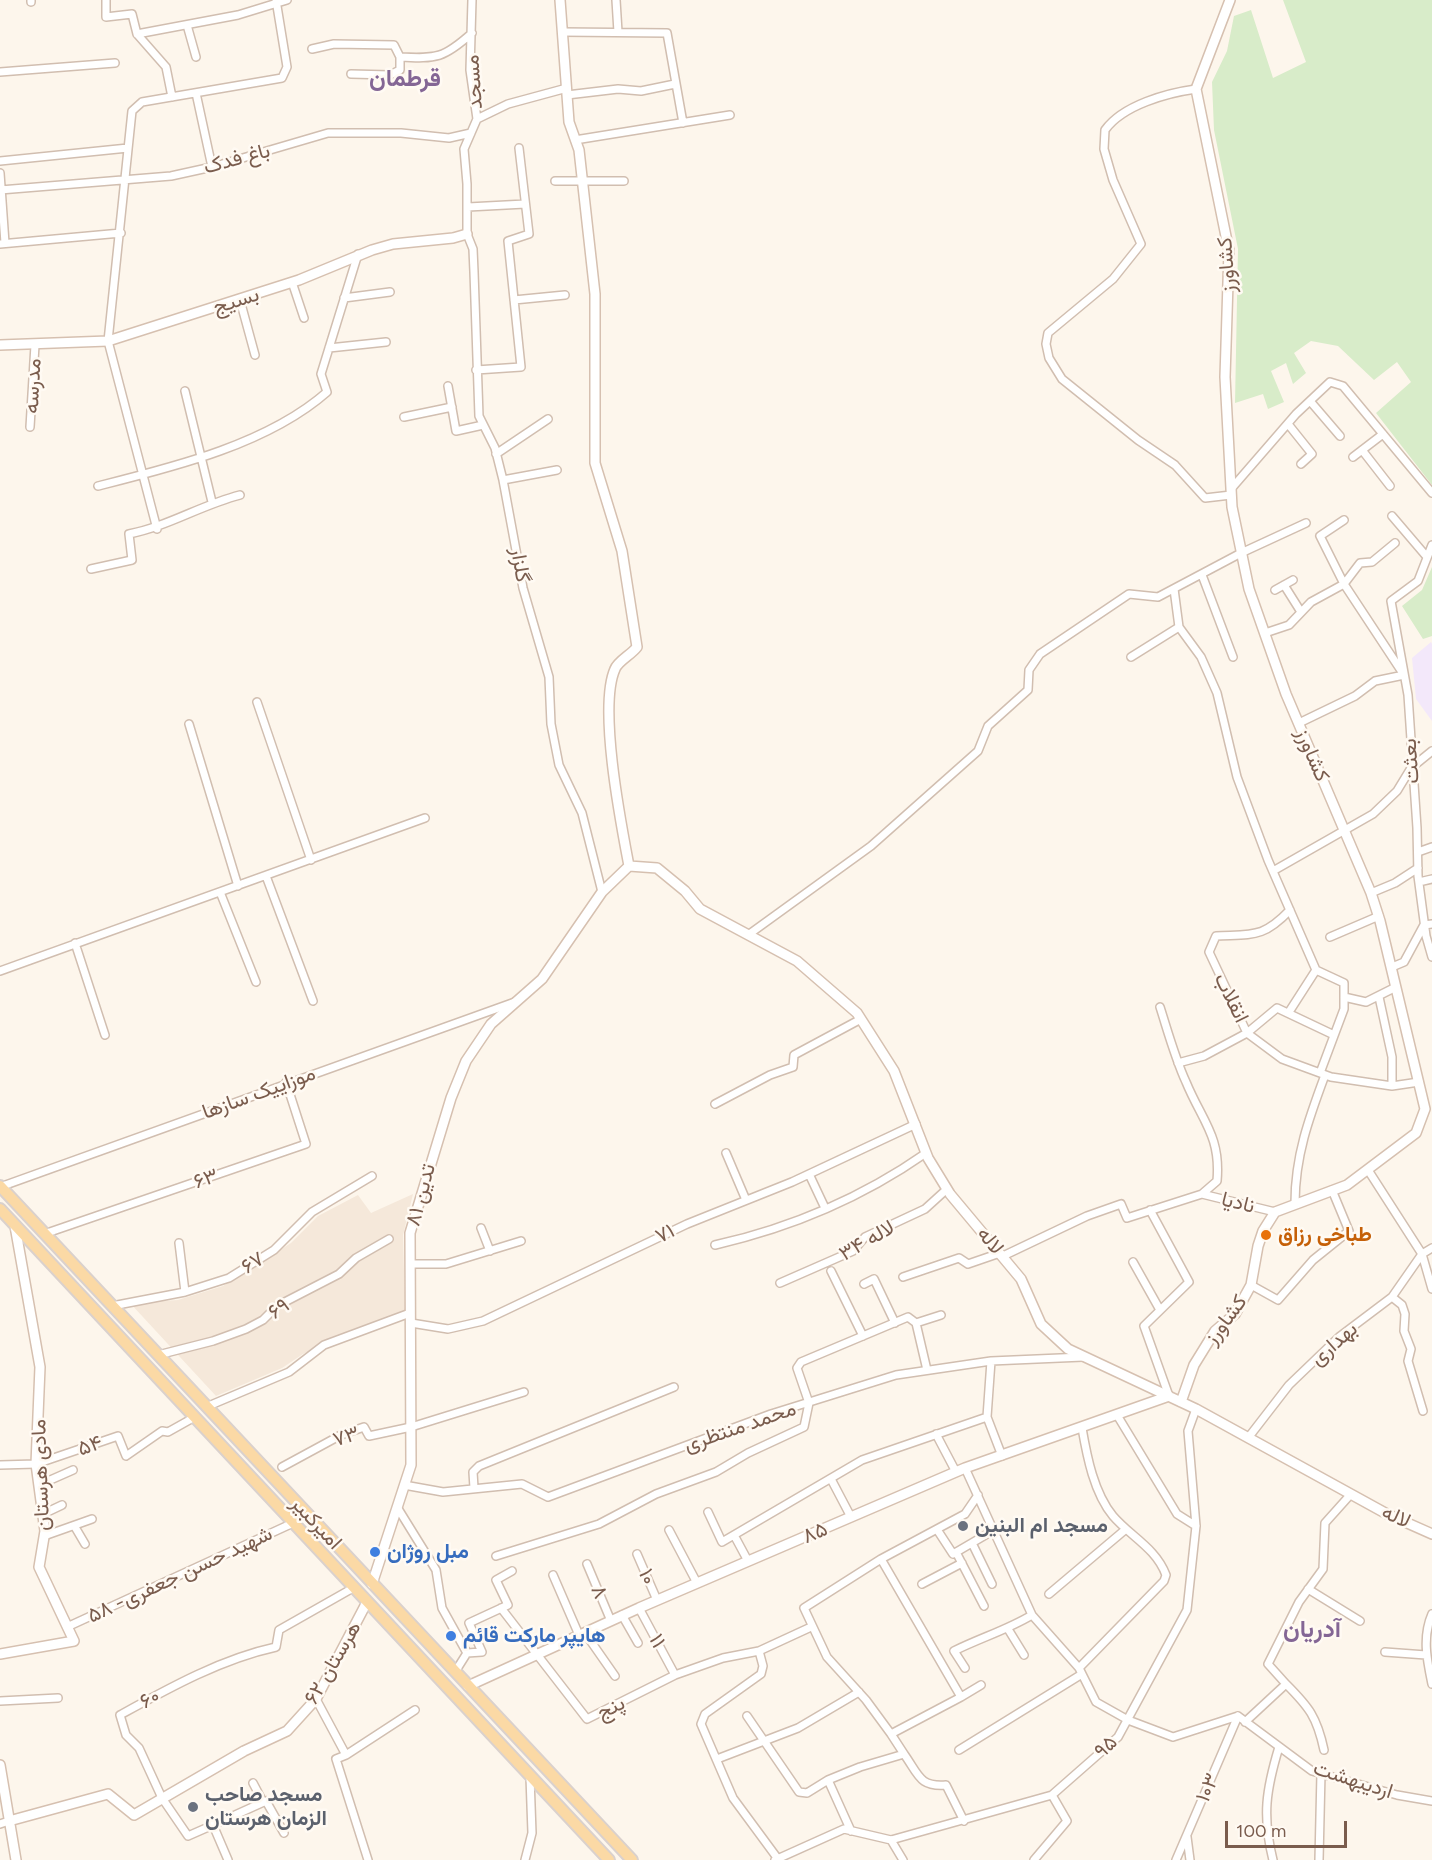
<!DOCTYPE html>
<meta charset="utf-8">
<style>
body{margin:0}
#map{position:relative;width:1432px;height:1860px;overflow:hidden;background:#fdf6ec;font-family:Figtree,sans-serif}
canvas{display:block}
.scale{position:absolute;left:1225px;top:1821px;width:122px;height:27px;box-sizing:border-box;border:3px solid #7a5c4d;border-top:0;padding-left:8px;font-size:18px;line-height:21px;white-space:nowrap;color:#7a5c4d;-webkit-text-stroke:4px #fffaf3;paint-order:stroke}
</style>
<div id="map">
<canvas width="1432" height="1860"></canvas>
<div class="scale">100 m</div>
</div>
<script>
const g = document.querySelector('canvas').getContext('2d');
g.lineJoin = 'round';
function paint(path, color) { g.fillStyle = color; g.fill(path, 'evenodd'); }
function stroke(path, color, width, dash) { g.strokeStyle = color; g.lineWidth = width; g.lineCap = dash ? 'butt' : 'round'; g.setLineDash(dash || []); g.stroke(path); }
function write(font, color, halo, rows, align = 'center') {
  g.font = font + ' Figtree,Vazirmatn,sans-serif'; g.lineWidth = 5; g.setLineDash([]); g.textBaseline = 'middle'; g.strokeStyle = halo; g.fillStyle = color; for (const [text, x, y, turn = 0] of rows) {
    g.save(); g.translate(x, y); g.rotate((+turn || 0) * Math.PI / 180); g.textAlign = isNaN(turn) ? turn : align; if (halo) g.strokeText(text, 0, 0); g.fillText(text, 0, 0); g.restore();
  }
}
paint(new Path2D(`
 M413,1194L403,1235L405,1310L303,1354L282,1368L216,1396L130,1303L178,1300L223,1286L291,1243L318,1216L358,1195L371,1213Z`), '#f5e8da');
paint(new Path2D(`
 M1431,642L1432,644V721L1416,699L1412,658Z`), '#f3e8fa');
paint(new Path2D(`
 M1283,0H1432V485L1376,413L1411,382L1397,362L1374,380L1338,346L1311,341L1294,353L1306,373L1293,384L1286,363L1271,371L1284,402L1268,409L1263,394L1235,403L1238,249L1214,130L1212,82L1227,51L1234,16L1251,10L1273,78L1306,62Z
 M1432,567V636L1423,639L1402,606L1422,590Z`), '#d8ecc9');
const street = new Path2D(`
 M31,0V2
 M106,0V17L132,14L137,34L166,67L172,97
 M472,0L470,70L477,119L464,149L467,184V234L473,249L474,272L479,416L495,448L503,480L523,588L549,677L551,724L559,765L582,813L602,892
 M616,0L618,32
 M187,25L196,57
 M562,32L667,33L683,123
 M137,34L238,15L287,0
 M312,49L334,44L394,45L400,57V70L390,75L351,74
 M400,57C437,59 444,58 472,33
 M0,72L115,63
 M1196,89C1167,93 1123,105 1105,130L1104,149L1113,180L1141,244L1113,279L1048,333L1046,344L1049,358L1062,379L1138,440L1175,465L1205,498L1231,495
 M196,93L212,167
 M567,95L618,89L641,91L675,84
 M477,119L508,104L567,88
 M575,140L730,115
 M0,161L128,148
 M0,173L5,243
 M555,181H624
 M0,190L171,176L212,167L328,133H401L449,138L471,133
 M468,207L525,204
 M0,244L121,233
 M292,282L304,318
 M344,298L390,292
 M240,300L255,355
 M514,300L565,295
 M329,348L386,342
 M476,370L521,367L508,241L529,234L519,148
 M448,386L456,431L483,425
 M185,391L212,502
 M1310,401L1340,436
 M404,417L452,407
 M1288,424L1312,454L1301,464
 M30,427L35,345
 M1362,450L1390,486
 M496,454L548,419
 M1353,457L1383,434
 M503,480L557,470
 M98,486C174,467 268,444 327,392L321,374L358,254
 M1231,489L1296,414L1330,382L1343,386L1432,493
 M1392,516L1427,557
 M157,529L108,341L132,111L142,102L282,78L287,67L276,0
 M1432,545L1418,581L1391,601L1408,695L1417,828L1418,876L1426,936L1432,957
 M91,569L132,560L129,534C169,526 201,505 240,495
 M1202,575L1233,657
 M1284,585L1301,612
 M1174,589L1179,627L1201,657L1217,693L1237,777L1268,860L1316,970L1344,983V1009L1320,1073
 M1275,590L1293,580
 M1265,633L1289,625L1311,602L1344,584L1360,563L1372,562L1395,543
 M1131,657L1179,627
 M257,702L311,860
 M1299,723L1355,696L1375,681L1404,675L1344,584L1320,536L1344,520
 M189,724L238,886
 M1418,852L1432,847
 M1273,871L1373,814L1397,791L1411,768L1432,751
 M266,876L313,1001
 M1419,882L1432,879
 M220,892L256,982
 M1371,893L1395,883L1418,868
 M1290,910C1263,938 1254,934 1216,936L1209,952L1247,1033L1282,1059L1331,1077L1392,1086L1419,1082
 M748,935L871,846L978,751L988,726L1028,690L1029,670L1040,654L1129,594L1158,597L1241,553L1306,523
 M1330,937L1379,916
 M75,943L105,1035
 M1392,967L1404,962L1424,925L1432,924
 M0,971L425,818
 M1344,997L1366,1002L1396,987
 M1379,997L1392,1057V1086
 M1289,1012L1316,970
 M1178,1063L1204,1056L1247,1033L1277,1008L1334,1035
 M715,1104L770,1075L793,1067L794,1055L861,1019
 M726,1153L746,1200
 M1368,1170L1422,1254L1432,1289
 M809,1174L825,1208
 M0,1187L515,1002
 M1202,1194L1275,1212
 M1295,1203C1295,1156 1309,1118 1325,1075
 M1150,1210L1189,1282L1144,1326L1169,1396
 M481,1228L490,1251
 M44,1234L306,1144L286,1082
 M179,1243L185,1292
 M715,1245C790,1228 863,1197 926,1153
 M1003,1256L1087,1216L1121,1204L1127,1218L1202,1194L1217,1181C1221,1136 1202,1121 1186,1082C1175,1058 1168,1032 1160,1007
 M1133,1262L1160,1310
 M410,1264H446L521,1241
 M831,1271L863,1336
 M903,1277L959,1258L968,1264L1000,1253
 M780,1283L853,1251L865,1237L925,1209L947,1189
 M864,1284L874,1279L895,1323
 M1251,1285L1278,1300L1313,1260L1349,1231L1332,1190
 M1392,1297L1402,1305L1405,1314L1404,1331L1411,1349L1408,1361L1423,1411
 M112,1306L185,1292L229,1278L274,1250L312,1212L372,1176
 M411,1323L448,1329L483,1321L687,1224L792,1182L916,1124
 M916,1323L927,1370
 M158,1355L213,1341L246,1329L263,1320L277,1306L339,1274L356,1258L389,1239
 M991,1361L987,1417L1002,1456
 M206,1407L289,1372L324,1345L410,1313
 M1117,1415L1177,1514L1196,1526
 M936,1434L956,1472
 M1248,1438L1289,1385L1339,1337L1392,1297L1422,1254L1432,1248
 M0,1465L36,1464L118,1436L126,1456L162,1431L168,1432L193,1418
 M282,1467L341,1435L364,1427L369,1436L411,1427L524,1392
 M965,1468L1032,1615L1079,1668L1096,1702L1128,1720L1173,1737L1238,1716
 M831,1479L851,1517
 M39,1485L73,1470
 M404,1485L443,1492L522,1484L548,1497L771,1414L896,1375L991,1361L1083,1357
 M474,1488L473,1472L479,1466L674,1387
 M397,1507L436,1570L442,1608L467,1653L455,1672
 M708,1512L722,1542L862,1460L987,1417
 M43,1514L62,1505
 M75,1527L85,1544
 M669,1530L697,1583
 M938,1531L953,1554L994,1530
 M734,1535L748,1561
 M44,1536L92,1519
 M972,1543L992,1584
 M956,1552L984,1606
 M637,1554L657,1600
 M496,1556L599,1524L656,1494L716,1472L748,1453L804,1427L809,1403L797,1368L801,1362L908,1317L916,1323L941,1315
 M881,1559L961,1697L981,1685
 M587,1564L611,1621
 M553,1575L579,1635
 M922,1584L962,1563
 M1308,1589L1360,1621
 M1049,1594L1126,1529
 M501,1608L587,1719L675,1675L723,1658L759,1651L763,1666L761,1674L705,1714L701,1724L733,1798L778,1859
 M639,1608L675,1675
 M1432,1614C1422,1637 1427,1660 1432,1684
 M622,1615L638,1643
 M67,1627L293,1523
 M1008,1629L1024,1655
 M585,1633L615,1676
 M759,1651L811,1627
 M1385,1652L1426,1655
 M467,1653L482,1652L469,1623L508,1605L496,1580L512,1571
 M965,1668L954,1651C980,1638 1007,1630 1032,1615
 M1079,1668L1164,1581L1166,1575C1156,1548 1130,1536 1113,1516C1094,1493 1087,1457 1082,1428
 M1286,1684L1268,1664L1299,1602L1323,1569L1325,1523L1351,1494
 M316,1699L346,1755L336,1759L368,1860
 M0,1701L58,1698
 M747,1716L799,1792L807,1793L828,1780L851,1831
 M1238,1716L1312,1771L1397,1795L1432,1801
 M1245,1722L1286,1684C1309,1707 1317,1717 1324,1750
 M891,1734L866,1700L827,1657L804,1608L881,1559L965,1514L978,1495
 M959,1750L1082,1674
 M904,1754L891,1734L961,1697
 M346,1755L415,1710
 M717,1759L798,1728L859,1692
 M828,1780L860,1767L904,1754C919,1775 919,1787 946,1785L964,1821
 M253,1783L263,1802
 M0,1824L9,1821
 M213,1825L266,1801L284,1833
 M1187,1837L1190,1860
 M891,1840L903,1860
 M228,1860L213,1825L188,1836L162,1798L139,1748L126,1735L120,1715C169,1688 221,1659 276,1647L279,1630L353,1588
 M525,1860L532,1833L530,1777
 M775,1860L844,1829L891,1840L1052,1795L1118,1737L1187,1610L1196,1526L1188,1431L1196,1409
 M1034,1860L1067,1821L1052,1795
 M1176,1860L1238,1716
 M1273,1860C1262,1816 1266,1790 1279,1747
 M1319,1860L1321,1773`);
const secondary = new Path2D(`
 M560,0L569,122L579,150L595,294V463L622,551L637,647C631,655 618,661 615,669C598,707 621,824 629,866
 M0,345L108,341L299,280L372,250L393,244L453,238L467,234
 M629,866L657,868L685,891L700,909L797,961L857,1013L894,1071L928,1158L950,1194L1021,1279L1041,1324L1068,1349L1196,1409L1387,1514L1432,1534
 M1181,1402L1194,1365L1215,1331L1235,1314L1251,1285L1258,1246L1263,1231L1275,1212L1347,1185L1416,1133L1425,1109L1380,921L1371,893L1286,694L1249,589L1232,507L1225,377L1229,251L1196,89L1230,0
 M372,1584L411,1465L410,1233L451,1098L466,1061L491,1024L542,979L602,892L629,866
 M0,1654L74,1641L39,1567L45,1531L36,1464L40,1367L15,1226
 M468,1686L639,1608L965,1468L1169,1396
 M0,1765L16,1860
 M9,1821L108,1794L134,1815L244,1751L287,1731L316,1699L367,1602`);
const primary = new Path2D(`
 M0,1186L632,1860
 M0,1209L609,1860`);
stroke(street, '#d1beb0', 10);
stroke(secondary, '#d6c0b0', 12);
stroke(primary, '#dad1cd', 14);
stroke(street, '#fff', 7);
stroke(secondary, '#fff', 9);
stroke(primary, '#fbd9a5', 10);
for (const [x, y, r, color] of [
 [1266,1235,6,"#e8710a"],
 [963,1526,6,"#6b7280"],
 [375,1552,6,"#3f7fe0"],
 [451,1636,6,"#3f7fe0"],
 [193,1807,6,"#6b7280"]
]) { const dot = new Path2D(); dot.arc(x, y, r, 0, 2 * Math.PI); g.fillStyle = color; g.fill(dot); stroke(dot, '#fffaf3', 2); }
write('21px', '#7a5c4d', '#fffaf3', [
 ["مسجد",474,82,-94],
 ["باغ فدک",237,159,-15],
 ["کشاورز",1227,265,-94],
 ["بسیج",236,301,-18],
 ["مدرسه",33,386,-87],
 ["گلزار",520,565,81],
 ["کشاورز",1312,755,67],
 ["بعثت",1411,761,-94],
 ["انقلاب",1231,998,64],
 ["موزاییک سازها",259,1093,-20],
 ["۶۳",206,1179,-19],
 ["تدین ۸۱",421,1195,-75],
 ["نادیا",1238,1203,14],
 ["۷۱",665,1234,-26],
 ["لاله ۳۴",867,1241,-30],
 ["لاله",990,1241,51],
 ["۶۷",253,1263,-32],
 ["۶۹",279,1309,-35],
 ["کشاورز",1226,1320,-53],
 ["بهداری",1334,1344,-41],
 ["محمد منتظری",740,1427,-19],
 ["۷۳",346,1437,-18],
 ["۵۴",90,1446,-19],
 ["مادی هرستان",41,1475,-92],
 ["لاله",1396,1517,25],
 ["امیرکبیر",316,1523,47],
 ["۸۵",815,1533,-23],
 ["شهید حسن جعفری- ۵۸",180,1575,-25],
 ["۱۰",647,1577,67],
 ["۸",599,1592,67],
 ["۱۱",657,1641,62],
 ["هرستان ۶۲",333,1663,-60],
 ["۶۰",150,1699,-28],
 ["پنج",611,1708,-26],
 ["۹۵",1106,1747,-44],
 ["اردیبهشت",1353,1780,18],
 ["۱۰۳",1208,1788,-66]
]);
write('bold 21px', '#c56008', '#fffaf3', [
 ["طباخی رزاق",1278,1235]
], 'left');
write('bold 21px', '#5b616d', '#fffaf3', [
 ["مسجد ام البنین",975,1526],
 ["مسجد صاحب",205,1795],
 ["الزمان هرستان",205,1819]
], 'left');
write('bold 21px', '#366cbe', '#fffaf3', [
 ["مبل روژان",387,1552],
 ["هایپر مارکت قائم",463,1636]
], 'left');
write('bold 24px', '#846695', '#fffaf3', [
 ["قرطمان",405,79],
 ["آدریان",1312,1630]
]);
</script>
